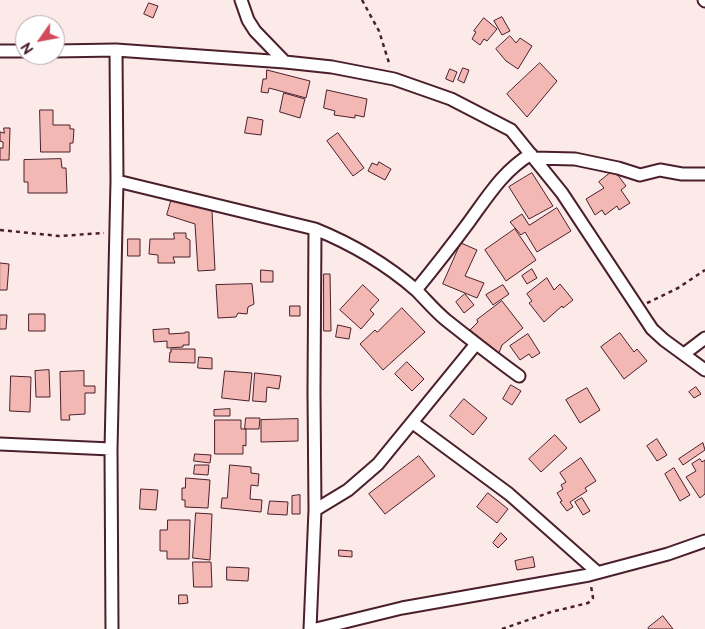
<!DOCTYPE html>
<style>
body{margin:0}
#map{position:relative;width:705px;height:629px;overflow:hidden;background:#fceae8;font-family:"Balsamiq Sans",sans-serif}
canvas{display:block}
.north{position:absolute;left:15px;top:15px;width:50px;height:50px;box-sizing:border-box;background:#fff;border:1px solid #b7a5aa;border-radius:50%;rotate:237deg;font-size:14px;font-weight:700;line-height:20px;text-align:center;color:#4a1f2b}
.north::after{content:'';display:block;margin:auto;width:18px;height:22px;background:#d1495b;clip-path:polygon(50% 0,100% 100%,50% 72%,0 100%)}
</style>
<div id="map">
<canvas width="705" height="629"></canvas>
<div class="north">N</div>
</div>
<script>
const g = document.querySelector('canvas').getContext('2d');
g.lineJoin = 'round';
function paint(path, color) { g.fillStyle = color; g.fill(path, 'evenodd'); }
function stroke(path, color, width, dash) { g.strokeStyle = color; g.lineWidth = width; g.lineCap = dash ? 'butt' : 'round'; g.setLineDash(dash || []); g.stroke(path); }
const building = new Path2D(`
 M149,3L158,6L153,18L144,14Z
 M502,17L510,31L502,35L494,21Z
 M484,18L497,29L487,41L484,39L480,45L472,39L476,32L474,31Z
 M510,36L516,43L520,38L532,46L518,69L506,61L496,49Z
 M540,63L557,81L527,117L507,94Z
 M463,68L469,70L464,83L458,80Z
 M450,69L457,72L453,82L446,79Z
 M267,70L310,81L306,98L269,88L268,93L261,92L263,79H266Z
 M327,90L367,99L364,117L355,115V118L334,115L335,111L324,108Z
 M284,93L305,99L300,118L280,112Z
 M40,110H53V125H70V129H74L73,143H70V152H41Z
 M248,117L263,120L261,135L245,133Z
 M4,128H10L9,160H0V148H3V142L0,141V132L4,133Z
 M338,133L364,168L353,176L327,141Z
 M61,159L62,168H66L67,193H28V182H24V160Z
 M379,162L391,169L385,180L368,171L372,163L377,165Z
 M614,170L626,186L621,190L630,203L619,210L617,206L605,215L602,210L595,215L586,199L604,188L599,182Z
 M532,173L553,206L529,219L509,187Z
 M172,198L212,211L215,270L198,271L195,224L167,215Z
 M557,208L571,231L537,252L525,232L521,235L510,222L522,214L529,225Z
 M515,229L536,260L506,281L485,250Z
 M174,233H186V238L190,240V257H173L175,263H158V255L149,254L150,239H174Z
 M128,239H140V256H128Z
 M461,243L477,250L465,276L484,283L477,298L443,284Z
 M0,263L9,264L7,290H0Z
 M532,269L537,278L527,284L522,276Z
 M261,270L273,271V282H261Z
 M324,274H330L331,331H324Z
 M547,278L554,290L560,284L573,300L563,308L562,306L544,322L529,303L532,301L527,294Z
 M252,284L254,304L248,307L247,314L238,313L236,317L218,318L216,285Z
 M363,285L379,300L370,310L374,314L361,329L340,310Z
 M503,285L509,294L493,305L486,295Z
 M465,294L474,305L464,313L456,302Z
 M502,301L523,328L502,345L499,353L470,330L478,322L477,320Z
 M290,306H300V316H290Z
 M402,308L425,332L383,370L360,344L375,330L377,332Z
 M29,314H45V331H29Z
 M0,315H7L6,329H0Z
 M338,325L351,328L349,339L336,337Z
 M169,329V334L185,333V332H189V345H183V347L167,348V341L154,342L153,330Z
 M620,333L634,352L637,349L647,361L624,379L601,347Z
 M528,334L540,353L532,358L529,354L520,360L510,346Z
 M171,349H195V363L169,362L170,352H171Z
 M199,357L212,358V369L198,368Z
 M407,362L424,379L412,391L395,374Z
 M49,370L50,397H36L35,371Z
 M84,371V386H95V393H85V414L69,415L70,420H61L60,372Z
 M225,371L252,373L249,401L222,398Z
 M255,373L281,376L279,389L267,387L266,402L253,401Z
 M11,376L31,377L30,412L10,411Z
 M511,385L521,391L512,405L503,399Z
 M696,387L701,394L694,398L689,392Z
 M587,388L600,410L580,423L566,400Z
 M464,399L487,418L473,435L450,416Z
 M230,409V416H214V410Z
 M246,418H260L259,429H245Z
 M298,419V441L261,442V420Z
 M215,420H241V429H246V446L243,445V454H215Z
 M555,435L567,448L541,472L529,459Z
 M657,439L667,455L657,461L647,446Z
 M703,443L705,450L683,465L679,459Z
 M195,454L211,455L210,463L194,461Z
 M419,456L435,476L385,514L369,494Z
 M581,458L596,481L585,488L587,491L570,502L573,507L567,511L560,502L562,501L557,493L563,489L561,485L566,482L560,473Z
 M700,459L702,462L705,460V494L700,498L686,477L696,471L692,464Z
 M195,465H209L208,475L194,474Z
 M230,465L251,467V473L259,474L258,486L251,485L250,499L262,500L261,512L221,508L222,498H227Z
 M674,468L690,495L680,501L665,474Z
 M186,478L210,480L208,508L185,507V500H182V488H185Z
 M141,489L158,490L156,510L140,509Z
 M488,493L508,509L497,523L477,507Z
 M300,495V514H292V496Z
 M582,498L590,511L583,515L575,502Z
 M270,501L288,502L287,515L268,514Z
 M196,513L212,514L210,560L193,558Z
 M168,520H190L189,559H167V551H160V530H167Z
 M501,533L507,539L498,548L493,543Z
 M339,550L352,551V557L339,556Z
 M533,557L535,567L517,570L515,561Z
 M193,562H211L212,587H194Z
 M227,567L249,568L248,581L227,580Z
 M179,595H187L188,603L179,604Z
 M663,616L673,629H649L648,628Z`);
paint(building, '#f4b8b4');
stroke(building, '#4a1f2b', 1);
const minor = new Path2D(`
 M241,0L248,20L255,31L285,62
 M704,0L705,1
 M0,51H25
 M55,51L116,50L285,62L332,67L394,79L451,99L511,130L562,193L652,329L664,340L705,370
 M534,158L575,159L618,168L640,175L660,170L682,174H705
 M117,181L315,229C352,244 386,264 416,290C426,300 435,311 446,320C470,339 494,358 519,376
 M416,290C434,268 452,245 469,222C488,196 503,171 531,154
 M684,354L705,338
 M413,423L509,494L596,571
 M0,444L111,449
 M315,510L348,490L378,464L476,344
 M112,629L111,449L117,181L116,50
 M310,629L315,510L314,392L315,229
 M316,629L402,608L589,575L668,554L705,541`);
stroke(minor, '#4a1f2b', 15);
stroke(new Path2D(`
 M362,0L379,31L390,66
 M0,230L59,236L104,233
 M647,303L678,288L705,270
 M502,629L551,612L588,603L593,598L591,586`), '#4a1f2b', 2.5, [4, 4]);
stroke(minor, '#fff', 11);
</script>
